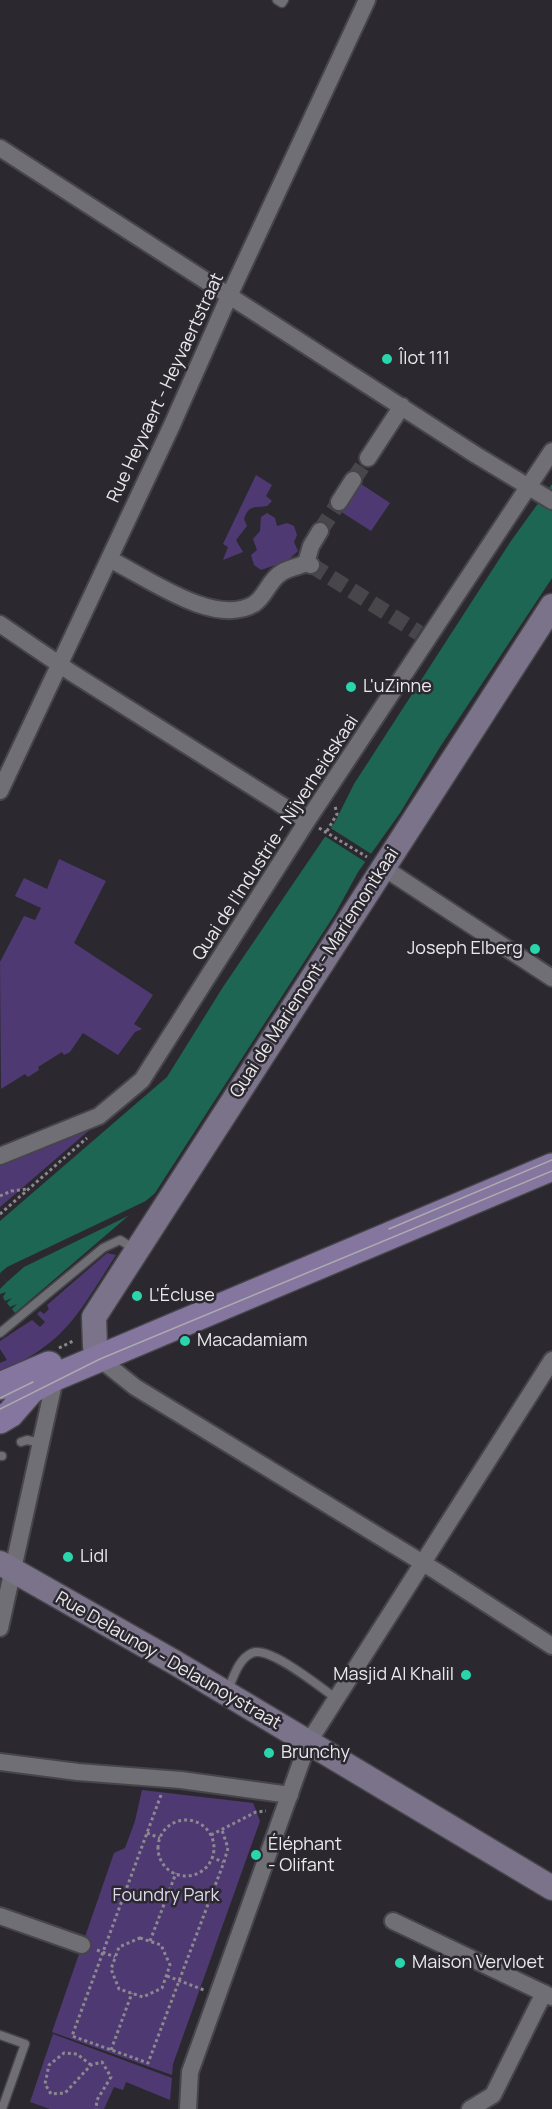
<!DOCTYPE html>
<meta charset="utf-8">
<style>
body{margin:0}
canvas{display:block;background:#2b292f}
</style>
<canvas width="552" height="2109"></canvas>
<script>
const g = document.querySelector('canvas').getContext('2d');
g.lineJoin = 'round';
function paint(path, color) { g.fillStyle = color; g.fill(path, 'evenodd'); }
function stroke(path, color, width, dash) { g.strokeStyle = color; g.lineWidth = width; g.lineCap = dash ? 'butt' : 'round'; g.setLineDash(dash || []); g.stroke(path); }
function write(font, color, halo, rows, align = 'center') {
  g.font = font + ' Manrope,sans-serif'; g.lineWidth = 5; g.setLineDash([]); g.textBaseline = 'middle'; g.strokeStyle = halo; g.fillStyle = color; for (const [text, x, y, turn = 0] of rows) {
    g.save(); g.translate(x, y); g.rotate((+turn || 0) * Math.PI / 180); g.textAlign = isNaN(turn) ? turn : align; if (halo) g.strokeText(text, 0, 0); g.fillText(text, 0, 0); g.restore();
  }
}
paint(new Path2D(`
 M256,475L272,485L266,496L272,501L267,506C255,508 249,504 244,519L247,526L236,540L243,552L223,560L228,547L223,544Z
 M358,482L390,503L371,531L340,511Z
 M267,513L275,518L277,526L287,523L294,526L297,535L294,542L298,551L287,561L261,570L254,565L251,555L257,550L253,539L260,531L261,517Z
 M59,859L106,881L74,943L153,995L134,1024L142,1029L135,1032L118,1055L83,1033L70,1052L64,1055L62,1052L38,1067L39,1070L28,1077L25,1074L1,1089L0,962L24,916L35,920L41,908L15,896L24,878L47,889Z
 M101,1120L0,1207V1160Z
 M107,1253L116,1255C80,1311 65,1345 0,1371V1363L7,1360L0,1349V1341L32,1320L40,1327L45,1322L37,1314L40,1311L44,1314L49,1309L47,1305Z
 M142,1790L253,1803L260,1821L173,2064L172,2075L52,2032L114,1853L125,1848L135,1821Z
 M53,2034L172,2078L170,2100L126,2082L123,2090L114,2087L104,2109H50L30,2102Z`), '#4e3972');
paint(new Path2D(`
 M552,484V578L440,747L400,813L358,872L335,914L155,1193L15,1313L12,1309L17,1304L10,1307L7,1303L12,1298L5,1301L3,1297L6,1292L0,1294V1289L7,1282L0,1273V1221L167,1077L223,987L335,822L354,784L511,541Z`), '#1d6653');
paint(new Path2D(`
 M329,827L373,855L367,863L323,835Z
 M150,1199L130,1215L24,1267L7,1282L0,1273L7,1267Z`), '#2b292f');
stroke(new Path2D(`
 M353,480L368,458
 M320,531L339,502
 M311,565L419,633`), '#48464b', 16, [16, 8]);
const lane = new Path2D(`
 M277,0L282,3L284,0
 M0,1333L103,1248L120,1240L136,1250
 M21,1442L27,1440L41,1443
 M0,1456H2
 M227,1692C233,1679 238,1659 252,1653C269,1645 321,1688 337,1699
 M0,2035L25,2044L2,2109`);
const street = new Path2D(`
 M0,148L476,455L552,501
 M368,458L402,406
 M339,502L353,480
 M109,559C145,576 214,628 254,604C266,596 269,580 281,573C288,568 298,567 306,563L311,565
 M306,563L311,546L320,531
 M0,624L72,673L307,821
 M0,791L172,425L230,294L367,0
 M384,868L552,978
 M0,1156L99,1116L142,1080L307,821L552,451
 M97,1353L100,1359L135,1387L436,1571L552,1646
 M0,1628L56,1374
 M0,1762L78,1772L181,1780L290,1795
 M0,1916L82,1945
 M393,1921L552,1997
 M188,2109L190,2072L308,1743L552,1360
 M470,2109L493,2095L544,1993`);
const secondary = new Path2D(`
 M95,1346L94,1317L552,606
 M0,1563L174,1662L552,1888`);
const primary = new Path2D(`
 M0,1386L49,1365
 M0,1420L10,1414L31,1390L55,1377L552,1167`);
stroke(lane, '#46454a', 11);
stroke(street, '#46454a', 20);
stroke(secondary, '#46454a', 27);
stroke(primary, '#46454a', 30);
stroke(new Path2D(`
 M319,828L367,857
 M327,831L337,814L335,806
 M0,1196L11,1191L27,1189
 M0,1214L87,1138
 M59,1348L75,1340
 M161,1795L72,2036L148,2063L224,1862L228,1848L222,1830
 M158 1848a28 28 0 1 1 56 0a28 28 0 1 1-56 0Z
 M147,1833L160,1838
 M211,1835L256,1812L266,1811
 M211,1857L223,1862
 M140,1938L161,1945L170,1965L162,1988L143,1997L119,1989L111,1969L119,1947Z
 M150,1941L176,1873
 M97,1950L115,1957
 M167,1976L204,1990
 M111,2050L132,1993
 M91,2065L77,2054L64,2053L49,2065L45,2084L51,2094L65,2093L91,2065L102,2062L111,2077L97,2100L96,2109`), '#8b898e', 3, [3, 3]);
stroke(lane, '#716f76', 8);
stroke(street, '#716f76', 16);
stroke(secondary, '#7a738a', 24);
stroke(primary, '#84769e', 27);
stroke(new Path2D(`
 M389,1229L552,1160
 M0,1398L33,1382
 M0,1409L100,1359L552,1171`), '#acaaaf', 1.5);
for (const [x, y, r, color] of [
 [387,359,6,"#2ad5ac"],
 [351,687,6,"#2ad5ac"],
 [535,949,6,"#2ad5ac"],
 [137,1296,6,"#2ad5ac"],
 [185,1341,6,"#2ad5ac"],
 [68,1557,6,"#2ad5ac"],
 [466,1675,6,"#2ad5ac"],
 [269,1753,6,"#2ad5ac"],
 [256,1855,6,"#2ad5ac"],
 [400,1963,6,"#2ad5ac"]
]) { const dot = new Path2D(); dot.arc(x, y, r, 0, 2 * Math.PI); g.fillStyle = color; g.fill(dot); stroke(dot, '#2b292f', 2); }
write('18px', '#e9e8ec', '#2b292f', [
 ["Îlot 111",399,359],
 ["L'uZinne",363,687],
 ["Joseph Elberg",523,949,"right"],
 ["L'Écluse",149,1296],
 ["Macadamiam",197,1341],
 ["Lidl",80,1557],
 ["Masjid Al Khalil",454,1675,"right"],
 ["Brunchy",281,1753],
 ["Éléphant",268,1845],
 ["- Olifant",268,1866],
 ["Maison Vervloet",412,1963]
], 'left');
write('18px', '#e9e8ec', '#2b292f', [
 ["Rue Heyvaert - Heyvaertstraat",166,388,-65],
 ["Quai de l'Industrie - Nijverheidskaai",276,838,-57],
 ["Quai de Mariemont - Mariemontkaai",315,973,-57],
 ["Rue Delaunoy - Delaunoystraat",168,1661,30]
]);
write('18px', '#ded8ee', '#2b292f', [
 ["Foundry Park",166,1896]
]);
</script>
